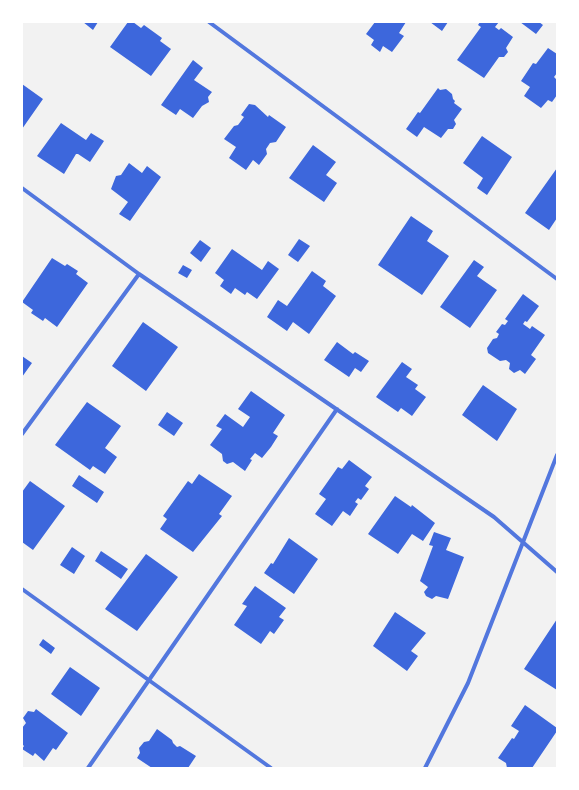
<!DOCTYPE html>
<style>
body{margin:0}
#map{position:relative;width:579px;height:790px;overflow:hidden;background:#f2f2f2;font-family:Raleway,sans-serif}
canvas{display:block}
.frame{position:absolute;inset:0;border:23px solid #fff;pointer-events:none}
</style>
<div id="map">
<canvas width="579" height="790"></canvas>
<div class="frame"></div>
</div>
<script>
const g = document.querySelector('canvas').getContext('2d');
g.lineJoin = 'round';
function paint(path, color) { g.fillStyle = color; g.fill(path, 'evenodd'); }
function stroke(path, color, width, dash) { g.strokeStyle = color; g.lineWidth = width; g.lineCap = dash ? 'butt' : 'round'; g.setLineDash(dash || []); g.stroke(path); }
paint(new Path2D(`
 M83,22H98L93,30Z
 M128,22H133L141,28L144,25L162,38L160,41L171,49L151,76L110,47Z
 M375,22H406L399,33L404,36L392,52L383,46L380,52L371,45L374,40L366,34Z
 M430,22H448L442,31Z
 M480,22H499L495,27L499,30L501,28L513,37L506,48L508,52L504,57H499L484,78L457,60L481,27L478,25Z
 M520,22H539L543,25L536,34Z
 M548,48L557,54V73L554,77L557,80V95L552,102L548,100L541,108L524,96L530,87L521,81L533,63L536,64Z
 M193,60L203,68L194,80L212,92L208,97L209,102L202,106L193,118L180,109L176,115L161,105Z
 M22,84L43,99L22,129Z
 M438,88L440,90L446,89L452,94L453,99L455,101L454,103L462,109L454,120L456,124L453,129H448L441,138L424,127L417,137L406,129L418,112L420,113Z
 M249,104L255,105L268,117L269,115L286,127L276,142L270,143L266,149L267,154L259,165L253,160L246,170L229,158L236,147L224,139L234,126L238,125L244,117L241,115Z
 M61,123L86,140L91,133L104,141L90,162L78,154H76L64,174L37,156Z
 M482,136L512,157L487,195L477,188L483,178L463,163Z
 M313,145L336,162L326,175L337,183L324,202L289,178Z
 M129,163L142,173L147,166L161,177L130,221L119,214L128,202L111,189L116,176L121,175Z
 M557,168V218L549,230L525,213Z
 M411,216L433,231L427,241L449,256L422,295L378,265Z
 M299,239L310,246L298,262L288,255Z
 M200,240L211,248L201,262L190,253Z
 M232,249L262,270L268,261L279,269L257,299L247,292L245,295L235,288L231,294L220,286L224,280L215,273Z
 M52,258L65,266L67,264L78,271L76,274L88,283L57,327L45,318L43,321L31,313L33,310L22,302Z
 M474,260L484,267L477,276L497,290L470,328L440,307Z
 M183,265L192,270L187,278L178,273Z
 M312,271L326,281L323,286L336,296L309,334L293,322L287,331L267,317L278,300L287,306Z
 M523,294L539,306L527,322L525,321L523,324L530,329L532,326L545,335L531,355L536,359L525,374L520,370L514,373L509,369L510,363L506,360L500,361L488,353L487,348L493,339L497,338L499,334L496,332L502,324L505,325L508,321L505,319Z
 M143,322L178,347L146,391L112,366Z
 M337,342L353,354L355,352L369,361L361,372L355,368L349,377L324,360Z
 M22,356L32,363L22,377Z
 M402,362L412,369L406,377L418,385L415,389L426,397L412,416L401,408L398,412L376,397Z
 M483,385L517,409L497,441L462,415Z
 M251,391L285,415L273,433L278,436L271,447L262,458L255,453L250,459L252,460L245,471L233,462L227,464L223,461L222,454L210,445L222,429L216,426L225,414L243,427L250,417L238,409Z
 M87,402L121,426L105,448L117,457L105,474L93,466L90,470L55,445Z
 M167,412L183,423L174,436L158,425Z
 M349,460L372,477L365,486L369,489L361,500L358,498L355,502L358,504L350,516L343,511L332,526L315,514L326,499L319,494L338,467L342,469Z
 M199,474L232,496L219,514L222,516L193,552L160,529L167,519L163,516L188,481L192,484Z
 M79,475L104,492L97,503L72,486Z
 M30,481L65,506L33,550L22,542V492Z
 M395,496L411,507L412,505L435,523L423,541L412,534L398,554L368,534Z
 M434,532L451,538L446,550L464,557L448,599L436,596L432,599L426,596L424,592L428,587L420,581L433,546L429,545Z
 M289,538L318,559L294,594L264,573L271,563L273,564Z
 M72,547L85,556L74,574L60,565Z
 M101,551L128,569L121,579L95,561Z
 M146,554L178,577L137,631L105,609Z
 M255,586L286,608L279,617L284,620L274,634L270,631L261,644L234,625L247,606L242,604Z
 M395,612L426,633L411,651L418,656L407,671L373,646Z
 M557,619V690L524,669Z
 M43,639L55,648L51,654L39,645Z
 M70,667L100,688L81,716L51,694Z
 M525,705L557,728V731L532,768H507L506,763L498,758L512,738L514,739L519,731L511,726Z
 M36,709L68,733L56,750L53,748L44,761L35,753L33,756L22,749L24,746L22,744V728L26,723L23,718L28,711L34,712Z
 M157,729L172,740L173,743L177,747L180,746L196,756L188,768H152L137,758L140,753L139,748L144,742L149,741Z`), '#3d67dc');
stroke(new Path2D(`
 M209,22L557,279
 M22,188L139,274L494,517L557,572
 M22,434L139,274
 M22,589L271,768
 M88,768L337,409
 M425,768L468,683L557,455`), '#5277de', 4);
</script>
